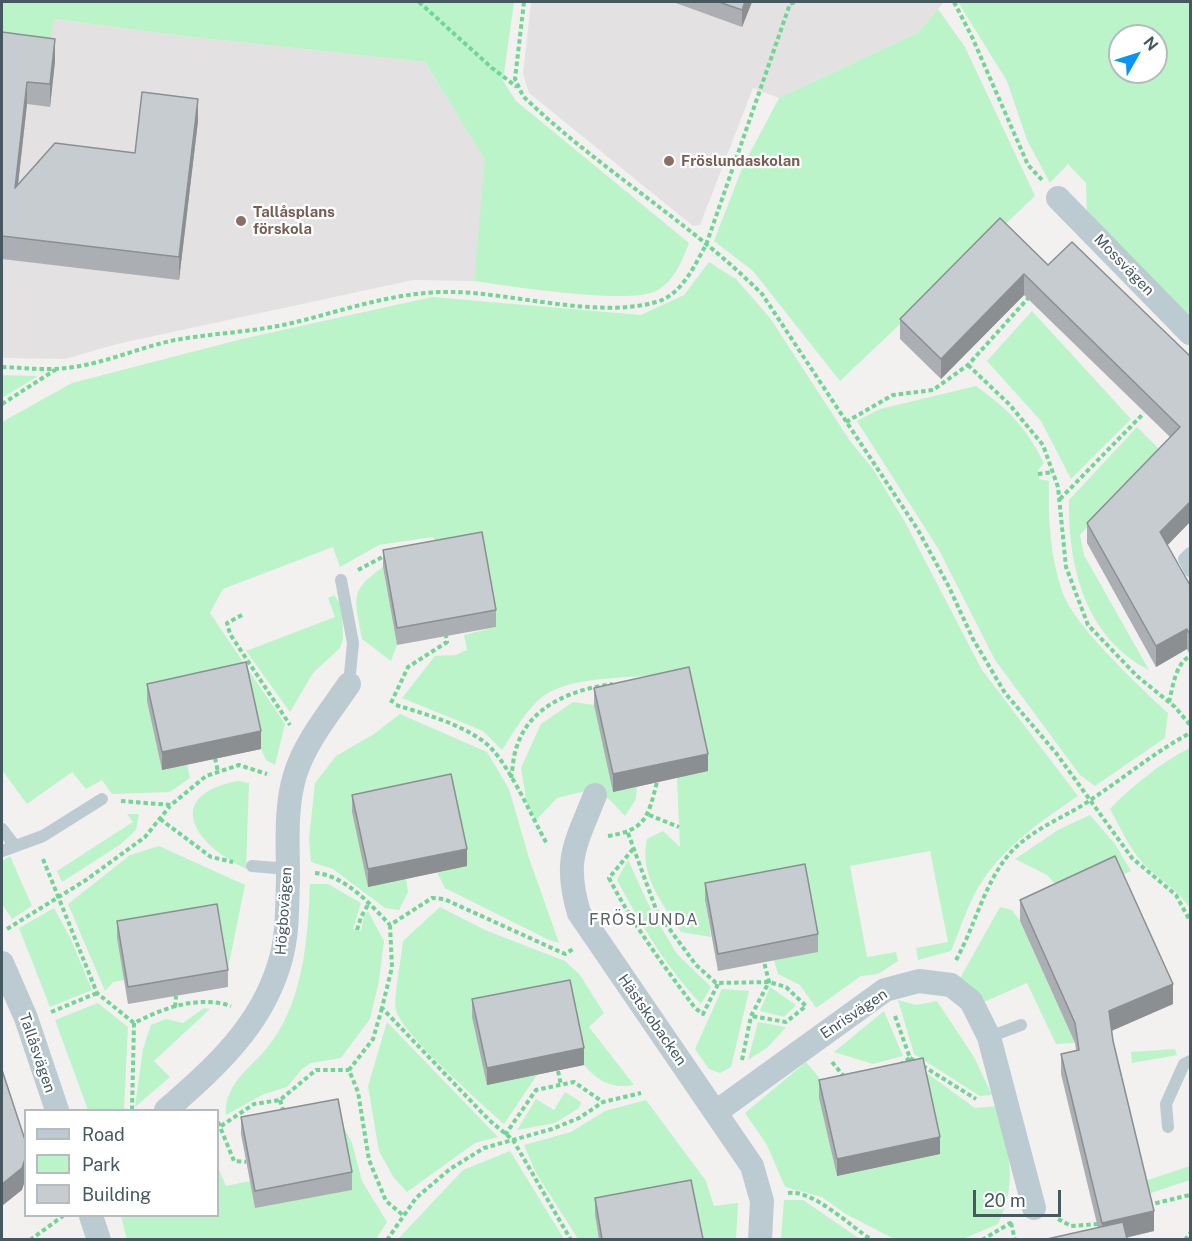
<!DOCTYPE html>
<meta charset="utf-8">
<style>
body{margin:0}
#map{position:relative;width:1192px;height:1241px;overflow:hidden;background:#f3f0f0;font-family:"Public Sans",sans-serif}
canvas{display:block}
.frame{position:absolute;inset:0;border:3px solid #465860;pointer-events:none}
.legend{position:absolute;left:24px;top:1109px;width:195px;height:108px;box-sizing:border-box;background:#fff;border:2px solid #b5bcbf;margin:0;padding:8px 10px;list-style:none;font-size:18px;color:#465860}
.legend li{display:flex;align-items:center;gap:12px;height:30px}
.legend b{width:30px;border:2px solid #b5bcbf}
.north{position:absolute;left:1108px;top:24px;width:60px;height:60px;box-sizing:border-box;background:#fff;border:2px solid #b5bcbf;border-radius:50%;rotate:51deg;font-size:16px;font-weight:700;line-height:24px;text-align:center;color:#465860}
.north::after{content:'';display:block;margin:auto;width:21px;height:27px;background:#0796f6;clip-path:polygon(50% 0,100% 100%,50% 72%,0 100%)}
.scale{position:absolute;left:973px;top:1190px;width:88px;height:27px;box-sizing:border-box;border:3px solid #465860;border-top:0;padding-left:8px;font-size:18px;line-height:21px;white-space:nowrap;color:#465860;-webkit-text-stroke:4px #fff;paint-order:stroke}
</style>
<div id="map">
<canvas width="1192" height="1241"></canvas>
<div class="frame"></div>
<ul class="legend">
<li><b style="height:8px;background:#bccbd1"></b>Road</li>
<li><b style="height:16px;background:#bbf4c8"></b>Park</li>
<li><b style="height:16px;background:#c7ccd0"></b>Building</li>
</ul>
<div class="north">N</div>
<div class="scale">20 m</div>
</div>
<script>
const g = document.querySelector('canvas').getContext('2d');
g.lineJoin = 'round';
function paint(path, color) { g.fillStyle = color; g.fill(path, 'evenodd'); }
function stroke(path, color, width, dash) { g.strokeStyle = color; g.lineWidth = width; g.lineCap = dash ? 'butt' : 'round'; g.setLineDash(dash || []); g.stroke(path); }
function write(font, color, halo, rows, align = 'center') {
  g.font = font + ' "Public Sans",sans-serif'; g.lineWidth = 4.5; g.setLineDash([]); g.textBaseline = 'middle'; g.strokeStyle = halo; g.fillStyle = color; for (const [text, x, y, turn = 0] of rows) {
    g.save(); g.translate(x, y); g.rotate((+turn || 0) * Math.PI / 180); g.textAlign = isNaN(turn) ? turn : align; if (halo) g.strokeText(text, 0, 0); g.fillText(text, 0, 0); g.restore();
  }
}
paint(new Path2D(`
 M531,2H944L917,33L779,98L753,88L700,225L693,226L529,93L523,74Z
 M53,19L183,36L425,62L487,163L474,281L413,280L117,344L65,359L2,358V54Z`), '#e4e1e3');
paint(new Path2D(`
 M2,2H514L503,81L516,101L689,243C682,261 674,282 656,291C628,305 510,286 474,281L485,160L425,62L183,36L54,19L48,60L2,54Z
 M958,2H1190V318L1087,214L1086,183L1068,164L1050,183L1027,140L1007,81ZM1120,36H1156V72H1120Z
 M938,9L965,47L1035,196L840,381L753,271L714,241L743,166L779,98L917,33Z
 M709,262L736,279L770,318L850,441L873,469L906,524L982,670L1078,796C1040,822 1004,846 979,886C967,906 960,930 951,951L918,960L916,948L948,942L930,851L850,866L867,957L896,952L898,961L878,974L861,976L816,1008L800,985L778,974L774,960L818,951L705,900L711,937L681,932C662,903 639,875 647,839L663,831L680,847L677,778L708,771L652,692L647,676C617,678 566,678 542,697C525,711 514,732 502,750L483,731L402,698L435,656L456,655L467,650L464,635L496,627L452,555L432,537L379,545L340,567L333,547L223,589L210,613L285,724L275,765L266,760L261,749L187,764L190,778L170,792L112,794L102,780L86,789L72,772L27,804L2,770V422L72,383L242,339L432,297L641,315L684,295Z
 M1032,311L1131,419L1071,479L1041,421L987,361Z
 M2,375L38,376L2,398Z
 M976,386C1009,410 1025,426 1044,463L1038,470L1039,479L1049,481C1048,518 1050,555 1062,591C1073,625 1140,687 1168,713L1165,738L1095,786L1080,775L995,660L939,550L857,421L880,409Z
 M1137,427L1160,450L1080,535L1084,555L1149,670C1085,637 1068,567 1069,500Z
 M383,567L397,645L391,661L362,639C356,600 347,592 383,567Z
 M334,595L342,606L343,639L340,648L313,673L290,712L246,651L335,617L328,598Z
 M573,702L594,705L637,786L636,799L625,816L609,799L585,791L557,798L536,820L527,804L521,768L541,724Z
 M400,714L487,752L509,789L529,858L559,943L547,939L445,888L437,872L406,878L408,892L399,910L385,908L333,869L311,862L309,839L315,783L336,756L374,734Z
 M1190,748V908C1176,889 1166,884 1149,869C1131,853 1121,829 1110,809C1130,788 1164,760 1190,748Z
 M238,781L249,783L246,869C230,860 212,851 201,835C178,802 209,786 238,781Z
 M127,814H139L136,830L121,844L62,882L57,871L133,822Z
 M1090,815L1115,844L1131,871L1068,898L1047,875L1015,859L1058,830Z
 M159,846L245,885L227,973L124,980L113,982L105,991L68,904L130,855Z
 M10,856L32,906L12,919L2,904V861Z
 M628,860L652,912L677,954L711,987L701,1004C666,967 641,925 617,880Z
 M310,884H328L361,903L353,929L361,931L364,916L368,911L384,941L379,981L370,1019L341,1058L311,1063L302,1069L287,1087L264,1094L226,1115C223,1082 256,1065 273,1040C304,996 308,936 310,884Z
 M440,907L485,930L565,961L580,975L604,1013L589,1027L634,1085C612,1089 599,1082 584,1065L487,1085L537,1075L504,1124C484,1106 400,1032 396,1010C393,997 402,956 403,941Z
 M1000,907L1012,910L1020,921L1075,1043L1056,1044L1027,983L984,1002L959,980Z
 M54,908L70,937L92,990L50,1007L19,928Z
 M770,987L796,1005L784,1017L760,1011Z
 M722,989L749,991L731,1067L720,1073L709,1069L695,1049Z
 M898,1000L916,1005L937,1001L974,1057L992,1095L980,1096L914,1054Z
 M98,1003L128,1027L124,1110H88L55,1020Z
 M204,1008L210,1009L154,1061L170,1077L135,1107L143,1049L151,1025L166,1019L183,1023Z
 M884,1011L903,1056L873,1064L834,1052Z
 M387,1022L498,1137L475,1143L407,1192L394,1178L379,1151L368,1086Z
 M758,1022L786,1027L768,1047L748,1060Z
 M1175,1049L1177,1055L1132,1063L1131,1052Z
 M806,1062L833,1094L820,1098L837,1176L940,1154L923,1075L928,1074L975,1108L997,1106C1008,1150 1019,1181 998,1224L963,1239L896,1240L846,1214L822,1197L785,1187L767,1145L745,1113Z
 M565,1092L581,1102L579,1108L555,1123L517,1130L536,1099L554,1110Z
 M646,1100L706,1181L714,1206L738,1203L736,1239H578L536,1173L524,1145L571,1132L605,1111Z
 M338,1116L352,1143L362,1181L387,1222L376,1239L127,1240L121,1216H218V1167L226,1186L250,1181L255,1208Z
 M510,1151L564,1239H398L463,1170Z
 M1190,1166V1180L1145,1195V1181Z
 M784,1200H803L860,1239H781Z`), '#bbf4c8');
stroke(new Path2D(`
 M419,2L492,68L517,87
 M524,2L515,79L523,96C597,168 689,221 762,294L918,530L948,585L973,639L1005,693L1056,753L1132,858L1176,895L1190,921
 M954,2L972,37L1028,165L1042,180
 M968,365L1009,404L1043,445L1058,487L1066,567L1088,625L1137,676L1175,707L1190,725
 M2,367C26,368 50,371 74,367C108,362 141,347 175,340C214,333 254,332 292,323C346,310 396,291 453,292C513,293 599,319 656,302C682,295 694,266 706,245L790,4L795,2
 M2,404L55,370
 M846,422L893,395L933,390L968,365L1031,295
 M1038,474L1053,472
 M1060,499L1144,413
 M358,570L388,554
 M242,615L227,623L230,634L290,725
 M1169,702C1173,687 1175,664 1190,656
 M391,703L408,667L447,642L446,636
 M396,705C425,714 458,723 483,741C507,758 531,816 547,844
 M215,758L218,772
 M511,778C513,768 513,756 517,746C530,705 574,689 613,684
 M121,801L171,805L206,776L239,765L267,774
 M649,815L679,827
 M160,819L211,857L233,862
 M628,833L657,912L696,965L716,983L769,982L786,987L806,1006L786,1022L751,1016
 M608,836C646,830 648,817 657,782
 M633,849L609,878C633,925 664,966 695,1008L703,1014L718,984
 M43,859L97,993L134,1023
 M315,873C345,875 371,905 390,925L432,898L444,899L565,954L573,949
 M390,925L392,967L382,1008L489,1120L513,1140L571,1240
 M7,929L86,880L145,837L170,806
 M357,930L361,917L369,903
 M956,960C974,928 983,888 1006,858C1029,829 1063,819 1092,799C1125,777 1155,752 1190,733
 M175,1007L176,996
 M382,1008L373,1039L349,1070L358,1092L369,1160L386,1201L404,1216
 M51,1012L97,993
 M895,1016L910,1058L901,1064
 M910,1058L976,1099
 M742,1060L751,1016L769,982L764,962
 M832,1062L846,1079
 M558,1071L561,1085
 M280,1100L284,1113
 M132,1110L134,1023C164,1008 198,995 231,1006
 M218,1122L234,1161L246,1162
 M221,1126L254,1104L280,1100L316,1070H349
 M505,1135L536,1090L574,1082L603,1102
 M788,1193C813,1189 851,1227 872,1240
 M1148,1205L1190,1195
 M1058,1219L1071,1226L1098,1224
 M1011,1223L1015,1240
 M30,1240L63,1216
 M387,1240L416,1198L450,1169L484,1148L552,1129L579,1118L603,1102L641,1093
 M982,1240L1012,1222
 M1185,1240L1190,1233`), '#6fd693', 4, [4.5, 3]);
stroke(new Path2D(`
 M1190,553L1184,559L1190,571
 M341,580L353,643L349,684
 M2,829L15,846
 M2,851L43,836L102,799
 M252,866L288,869
 M989,1037L1021,1025
 M1168,1127L1166,1104L1184,1064L1190,1061`), '#bccbd1', 12);
stroke(new Path2D(`
 M1058,198L1190,333
 M595,795C576,844 563,859 579,913L752,1166L762,1201L760,1240
 M2,963L26,1018L57,1110
 M166,1110C213,1069 260,1028 279,965C288,938 287,907 288,879C288,846 285,807 295,775C305,742 330,712 349,684
 M716,1112L885,990L919,981L951,985L971,1001L989,1037L1034,1208
 M91,1216L99,1240`), '#bccbd1', 24);
paint(new Path2D(`
 M673,2H752L742,27Z
 M2,32L55,61L50,107L27,104L18,185L135,153L198,121L179,280L2,259Z
 M1048,265L1191,357V521L1167,545L1191,587V657L1187,649L1156,667L1087,543V523L1170,437L1024,295L941,379L900,339V319Z
 M383,550L496,610V627L397,645L383,567Z
 M147,684L261,749L162,770L147,701Z
 M594,688L708,771L613,792L594,705Z
 M352,795L467,866L368,887L352,812Z
 M705,883L818,934V952L718,971L705,900Z
 M1020,900L1173,1004L1111,1031L1113,1041L1154,1231L1126,1238L1098,1228L1061,1074V1054L1076,1050L1075,1043L1020,921Z
 M117,921L228,970V987L128,1004L117,938Z
 M472,999L584,1065L487,1085L472,1017Z
 M819,1080L940,1154L837,1176L819,1098Z
 M241,1117L352,1172V1190L255,1208L241,1134Z
 M595,1198L703,1239H599L595,1215Z`), '#abafb3');
paint(new Path2D(`
 M745,2H752L742,27V10Z
 M55,39V61L50,107V84Z
 M27,82V104L15,210V188Z
 M198,99V121L179,280V257Z
 M1024,274V295L941,379V359Z
 M1191,501V521L1160,553V532Z
 M1187,629V649L1156,667V646Z
 M261,731V749L162,770V752Z
 M708,754V771L613,792V774Z
 M467,849V866L368,887V869Z
 M1173,984V1004L1109,1032V1011Z
 M584,1048V1065L487,1085V1068Z
 M940,1137V1154L837,1176V1159Z
 M26,1156V1178L22,1190L2,1206V1184Z
 M1154,1211V1231L1119,1239H1102V1223Z`), '#8b8f92');
const building = new Path2D(`
 M719,2H745L742,10Z
 M2,32L55,39L50,84L27,82L15,188L55,143L135,153L142,92L198,99L179,257L2,236Z
 M1000,218L1048,265L1072,242L1191,357V501L1160,532L1191,587V637L1187,629L1156,646L1087,523L1180,427L1024,274L941,359L900,319Z
 M482,532L496,610L397,628L383,550Z
 M246,662L261,731L162,752L147,684Z
 M689,667L708,754L613,774L594,688Z
 M451,774L467,849L368,869L352,795Z
 M1115,856L1173,984L1109,1011L1113,1041L1154,1211L1102,1223L1061,1054L1079,1050L1075,1023L1020,900Z
 M805,864L818,934L718,954L705,883Z
 M217,904L228,970L128,987L117,921Z
 M570,980L584,1048L487,1068L472,999Z
 M923,1058L940,1137L837,1159L819,1080Z
 M2,1070L26,1143V1156L22,1168L2,1184Z
 M338,1099L352,1172L255,1191L241,1117Z
 M691,1180L703,1239H602L595,1198Z
 M1123,1222L1127,1239H1047Z`);
paint(building, '#c7ccd0');
stroke(building, '#8b8f92', 1.5);
for (const [x, y, r, color] of [
 [669,161,6,"#8d6e63"],
 [241,221,6,"#8d6e63"]
]) { const dot = new Path2D(); dot.arc(x, y, r, 0, 2 * Math.PI); g.fillStyle = color; g.fill(dot); stroke(dot, '#fff', 2); }
write('bold 15px', '#785e54', '#fff', [
 ["Fröslundaskolan",681,161],
 ["Tallåsplans",253,212],
 ["förskola",253,229]
], 'left');
write('15px', '#465860', '#fff', [
 ["Mossvägen",1124,265,46],
 ["Högbovägen",284,911,-86],
 ["Enrisvägen",854,1014,-34],
 ["Hästskobacken",652,1020,55],
 ["Tallåsvägen",37,1053,71]
]);
g.letterSpacing = '1.5px';
write('16px', '#5c6266', '#fff', [
 ["FRÖSLUNDA",644,920]
]);
g.letterSpacing = '0px';
</script>
